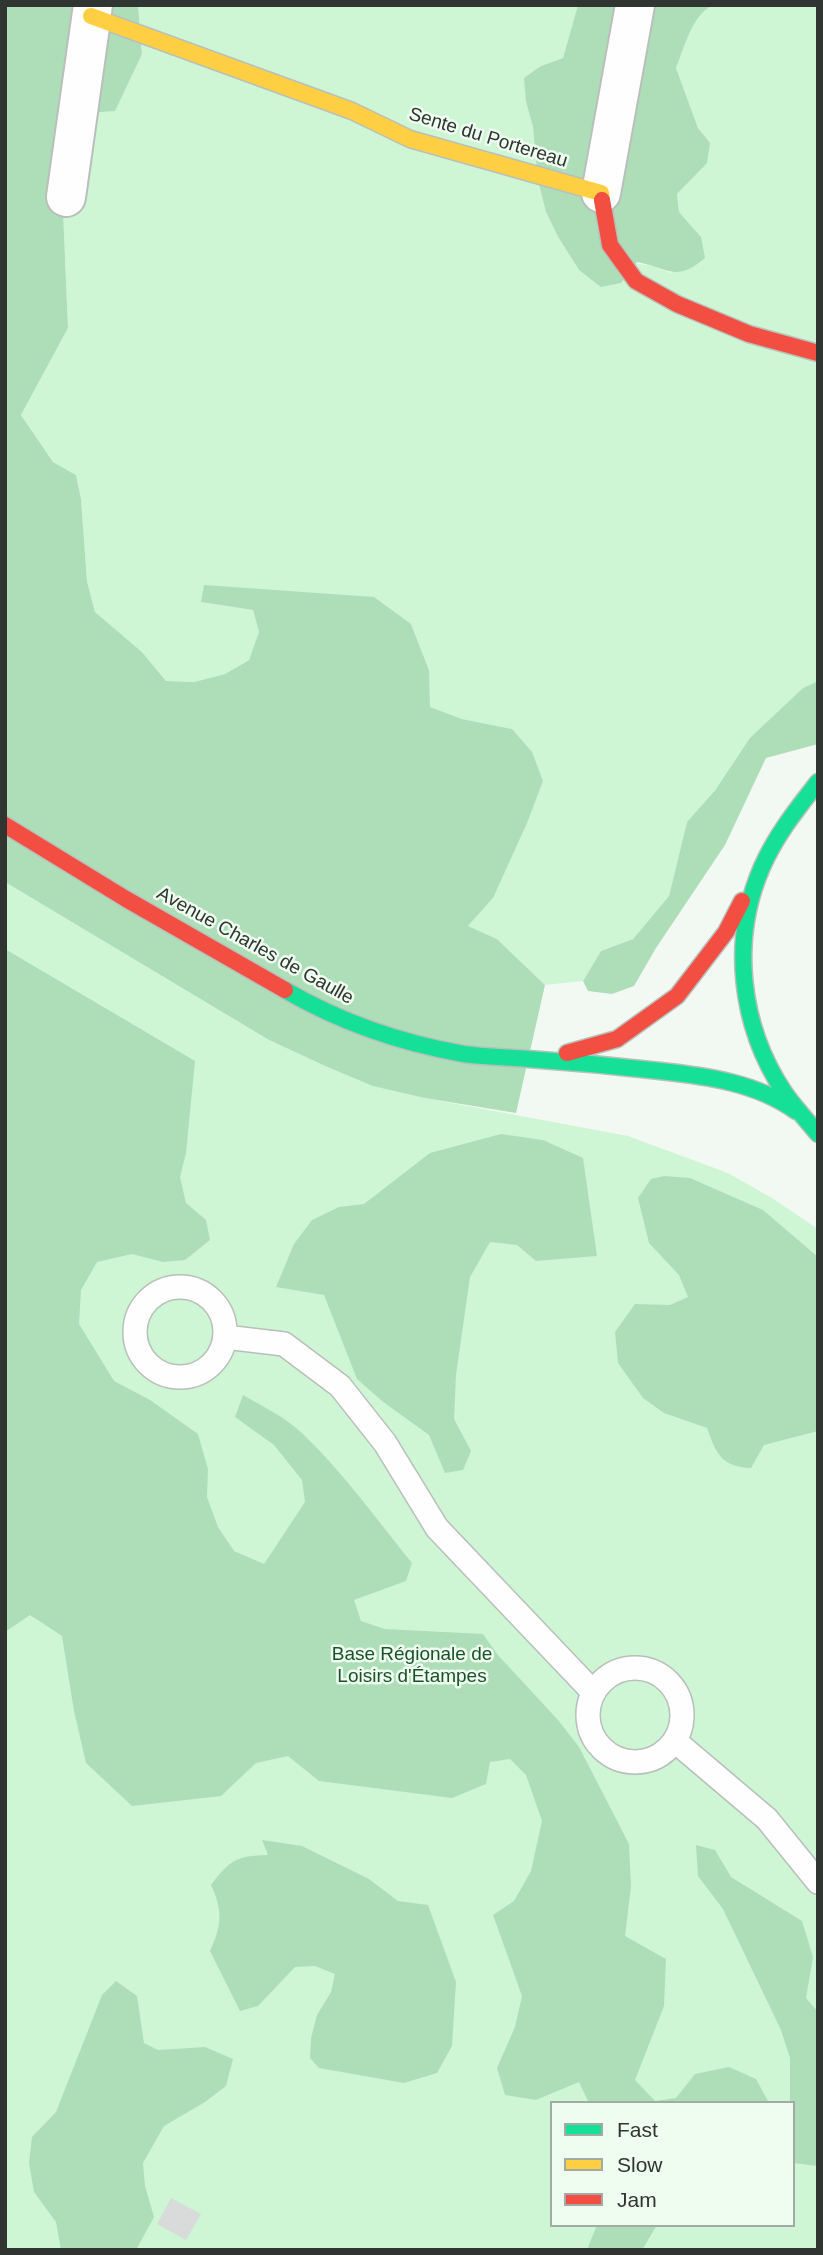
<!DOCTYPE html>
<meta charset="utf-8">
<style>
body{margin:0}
#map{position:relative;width:823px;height:2255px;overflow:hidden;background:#f2f9f3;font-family:Arial,sans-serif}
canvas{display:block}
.frame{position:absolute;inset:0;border:7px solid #303531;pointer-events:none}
.legend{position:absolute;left:550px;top:2101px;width:245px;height:126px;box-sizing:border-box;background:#effcf0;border:2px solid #a3aca4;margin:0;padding:9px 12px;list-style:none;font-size:21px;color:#303531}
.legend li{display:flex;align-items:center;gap:14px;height:35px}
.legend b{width:35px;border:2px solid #a3aca4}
</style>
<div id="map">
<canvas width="823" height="2255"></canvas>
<div class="frame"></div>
<ul class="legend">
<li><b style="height:9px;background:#16e098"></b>Fast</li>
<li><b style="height:9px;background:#ffcf43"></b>Slow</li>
<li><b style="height:9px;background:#f24e42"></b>Jam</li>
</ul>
</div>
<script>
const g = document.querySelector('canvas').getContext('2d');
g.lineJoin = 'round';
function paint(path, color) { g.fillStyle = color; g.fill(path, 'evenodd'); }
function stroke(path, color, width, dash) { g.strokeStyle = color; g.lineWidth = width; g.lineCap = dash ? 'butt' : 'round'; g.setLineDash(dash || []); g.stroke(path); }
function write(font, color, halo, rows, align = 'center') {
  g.font = font + ' Arial,sans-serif'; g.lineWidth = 5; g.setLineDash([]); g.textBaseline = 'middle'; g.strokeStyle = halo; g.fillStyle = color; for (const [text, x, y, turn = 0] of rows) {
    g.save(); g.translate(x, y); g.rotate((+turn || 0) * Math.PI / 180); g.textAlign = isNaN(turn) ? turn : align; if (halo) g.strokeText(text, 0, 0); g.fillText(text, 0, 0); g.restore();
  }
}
paint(new Path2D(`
 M138,5H578L563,58L541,66L526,102L533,127L546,212L558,237L579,270C617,265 635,257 671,273L701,237L679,212L677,194L691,179L698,128L676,68C685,47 691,15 713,5H818V681L803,688L687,822L669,896L633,939L601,951L583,981L545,985L497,939L468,926L493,898L512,729L462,719L429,707V670L411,624L202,602L253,610L259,632L250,659L225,674L194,682L166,681L142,652L95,612L87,581L81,499L76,475L53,462L21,415L68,328L59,115L142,54Z
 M5,882L269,1040L323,1065L425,1098L628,1136L728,1173L772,1198L818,1229V2250H5ZM552,2103H793V2225H552Z`), '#cef6d5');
paint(new Path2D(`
 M5,5H138L142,54L115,111L59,115L68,328L21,415L53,462L76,475L81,499L87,581L95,612L142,652L166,681L194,682L225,674L249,660L259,632L253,610L201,602L204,585L374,597L411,624L429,670L430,707L462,719L512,729L532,752L543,781L527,823L493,898L468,926L497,939L545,985L516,1113L425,1098L373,1086L323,1065L269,1040L5,882Z
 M578,5H713C691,16 685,47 676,68L698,128L710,143L707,163L677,194L679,212L701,237L705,258C676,283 669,268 637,262L621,283L601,287L579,270L558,237L546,212L538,180L533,127L526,102L524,78L541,66L563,58Z
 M818,681V744L766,758L725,845L656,948L634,986L612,994L588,991L583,981L601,951L633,939L669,896L687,822L716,789L750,738L803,688Z
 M5,949L195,1061L186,1153L180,1177L186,1203L206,1220L210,1240L185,1260L163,1262L132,1254L97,1262L81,1290L79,1324L114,1381L150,1400L198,1434L208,1469L207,1497L218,1527L234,1551L264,1564L305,1502L302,1480L274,1445L235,1417L243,1395C264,1407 285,1417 303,1434C343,1472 377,1520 412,1563L406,1581L354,1600L361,1621L385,1629L483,1634L497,1654L558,1720L579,1747L629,1844L631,1886L625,1936L666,1959L664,2006L635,2080L655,2101L676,2098L695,2074L729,2067L756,2079L769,2103H589L579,2082L536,2100L505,2095L497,2068L515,2027L522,1996L493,1915L514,1901L531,1871L542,1821L526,1775L510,1759L490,1762L486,1784L452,1798L319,1781L288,1756L256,1763L221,1796L132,1806L86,1763L74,1711L62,1636L30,1615L5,1632Z
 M501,1134L543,1140L583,1158L597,1256L536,1261L517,1245L490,1242L470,1277L456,1375L454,1419L471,1451L463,1470L445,1473L429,1435L382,1401L357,1379L324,1295L276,1287L294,1244L312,1220L339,1207L364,1204L430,1153Z
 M664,1176L690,1178L763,1210L818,1257V1431L764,1445L751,1468C721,1467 716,1453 707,1428L664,1413L643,1398L618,1363L615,1332L635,1304L670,1305L688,1297L679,1275L649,1243L638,1198L651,1179Z
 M262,1840L302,1846L369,1879L398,1901L428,1905L456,1982L452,2046L437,2073L404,2083L319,2068L310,2058L311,2038L317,2015L331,1992L335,1974L315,1966L295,1967L258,2006L240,2011L210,1951C222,1925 223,1911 211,1885C230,1860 236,1856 268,1855Z
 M696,1845L715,1850L731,1877L802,1921L813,1957L806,1998L818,2012V2166L793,2163V2103H790V2058L781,2030L723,1909L698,1876Z
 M116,1981L137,1996L144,2043L158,2050L205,2047L233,2059L226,2086L205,2102L164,2126L143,2163L145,2186L154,2217L136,2250H61L56,2222L34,2192L29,2163L32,2137L56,2112L102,1995Z
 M597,2225H657L642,2250H589L588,2247Z`), '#aedeb8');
paint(new Path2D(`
 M171,2198L201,2214L186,2240L157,2224Z`), '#d9dada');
const lane = new Path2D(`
 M135 1332a45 45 0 1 1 90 0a45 45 0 1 1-90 0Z
 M225,1337L284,1344L340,1386L385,1443L437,1528L593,1692
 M588 1715a47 47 0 1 1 94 0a47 47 0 1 1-94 0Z
 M675,1741L767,1819L818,1882`);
const street = new Path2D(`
 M601,193L635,5
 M66,197L93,5`);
const fast = new Path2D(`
 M818,782C797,809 776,835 762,867C730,940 740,1026 784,1092C794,1107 807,1120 818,1134
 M285,990C340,1022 401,1043 464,1054C485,1057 507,1057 528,1059C572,1062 616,1066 660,1071C707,1076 757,1083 796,1111`);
const slow = new Path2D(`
 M91,16L352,111L410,139L601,193L602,200`);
const jam = new Path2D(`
 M602,200L610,245L636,281L677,304L749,334L818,353
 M5,825L126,899L285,990
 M567,1053L617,1039L677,996L726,932L742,901`);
stroke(lane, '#b9bfba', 26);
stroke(street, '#b9bfba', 42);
stroke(fast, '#b9bfba', 19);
stroke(slow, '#b9bfba', 19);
stroke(jam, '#b9bfba', 19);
stroke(lane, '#fdfefd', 23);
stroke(street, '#fdfefd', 38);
stroke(fast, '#16e098', 16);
stroke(slow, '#ffcf43', 16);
stroke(jam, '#f24e42', 16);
write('19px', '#303531', '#effcf0', [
 ["Sente du Portereau",488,138,17],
 ["Avenue Charles de Gaulle",255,946,29]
]);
write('19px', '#1a5329', '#effcf0', [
 ["Base Régionale de",412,1655],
 ["Loisirs d'Étampes",412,1677]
]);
</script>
